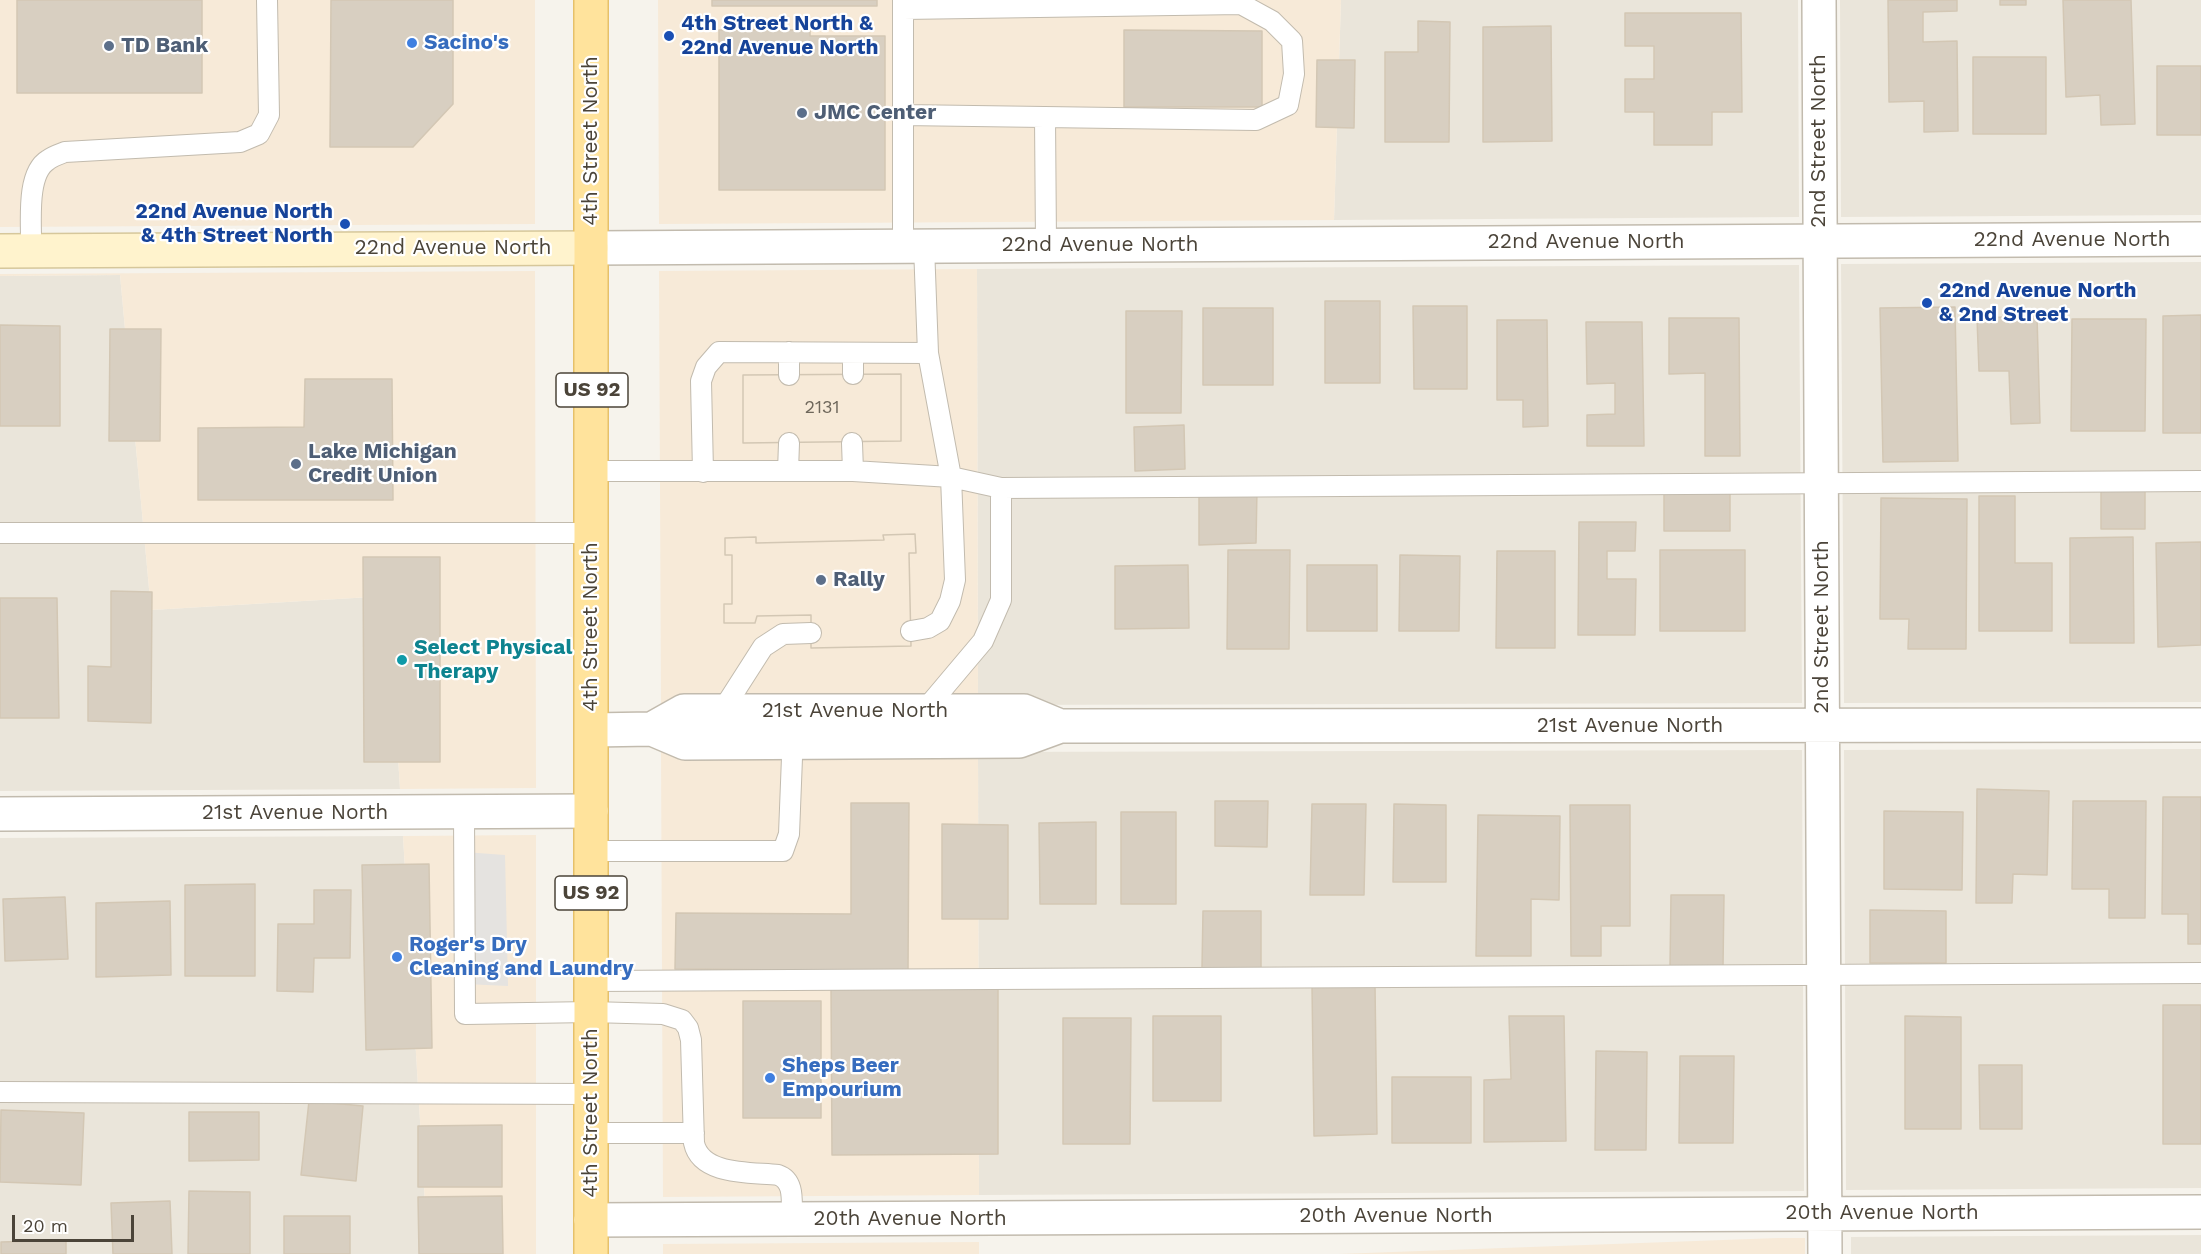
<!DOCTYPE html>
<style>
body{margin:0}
#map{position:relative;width:2201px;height:1254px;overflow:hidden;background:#f6f3ec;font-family:"Work Sans",sans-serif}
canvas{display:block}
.scale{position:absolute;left:12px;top:1215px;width:122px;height:27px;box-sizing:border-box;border:3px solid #4b4439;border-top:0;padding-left:8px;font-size:18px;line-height:21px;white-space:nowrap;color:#4b4439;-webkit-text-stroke:4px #fff;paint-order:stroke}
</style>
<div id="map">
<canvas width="2201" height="1254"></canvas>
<div class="scale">20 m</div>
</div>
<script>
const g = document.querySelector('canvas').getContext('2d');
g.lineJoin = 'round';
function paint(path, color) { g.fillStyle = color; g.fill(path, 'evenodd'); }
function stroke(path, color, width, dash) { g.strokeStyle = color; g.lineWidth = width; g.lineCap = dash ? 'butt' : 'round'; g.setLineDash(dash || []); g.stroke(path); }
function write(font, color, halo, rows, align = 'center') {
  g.font = font + ' "Work Sans",sans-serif'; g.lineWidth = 4.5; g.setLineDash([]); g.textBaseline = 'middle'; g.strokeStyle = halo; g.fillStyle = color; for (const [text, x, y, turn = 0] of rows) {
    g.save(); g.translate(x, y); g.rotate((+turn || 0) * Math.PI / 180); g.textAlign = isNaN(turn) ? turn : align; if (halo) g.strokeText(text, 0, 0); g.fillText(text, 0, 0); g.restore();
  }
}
paint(new Path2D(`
 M1341,0H1798L1799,217L1334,220Z
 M1840,0H2201V215L1841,217Z
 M2201,262V702L1844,703L1841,264Z
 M1799,265L1802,703L978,705L977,269Z
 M120,275L151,610L388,596L400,789L0,791V276Z
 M2201,749V1188L1846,1190L1844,750Z
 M1802,750L1804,1191L979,1195L978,752Z
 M403,836L428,1254H0V838Z
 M2201,1235V1254H1851V1237Z`), '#eae5da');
paint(new Path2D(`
 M0,0H535V224L0,227Z
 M658,0H1341L1334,220L659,224Z
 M977,269L978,705H661L659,271Z
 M535,271L536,788L400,789L388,596L151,610L120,275L0,276V274Z
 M661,752H978L979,1195L663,1197Z
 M536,835V1254H428L403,836Z
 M1778,1238H1805V1254H1338Z
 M979,1242V1254H663V1244Z`), '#f7ead8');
paint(new Path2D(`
 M464,852L505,855L508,986L465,984Z`), '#e5e3e0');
const building = new Path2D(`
 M17,0H202V93H17Z
 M331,0H453V104L413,147H330Z
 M712,0H877V6H712Z
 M1888,0H1957V11L1923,12V42L1957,41L1958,131L1924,132V101L1889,102Z
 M2000,0H2026V5H2000Z
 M2063,0H2131L2135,124L2101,125L2100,95L2066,97Z
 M1625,13H1741L1742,112H1712V145H1654V112H1625V79H1654V46H1625Z
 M1418,21L1450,22L1449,142H1385V52H1418Z
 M1551,26L1552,141L1483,142V27Z
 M719,30H810V36H885V190H719Z
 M1124,30L1262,31V107H1124Z
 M1973,57H2046V134H1973Z
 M1317,60H1355L1354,128L1316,127Z
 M2157,66H2201V135H2157Z
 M1325,301H1380V383H1325Z
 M1413,306H1467V389H1414Z
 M1955,307L1958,461L1883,462L1880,308Z
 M1203,308H1273V385H1203Z
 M1126,311H1182L1181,413H1126Z
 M2201,315V433H2163V316Z
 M2037,316L2040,423L2011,424L2009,371H1979L1977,318Z
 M1669,318H1739L1740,456H1705V373L1669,374Z
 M2072,319H2146L2145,431H2071Z
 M1497,320H1547L1548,426L1523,427V400H1497Z
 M1586,322H1642L1644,446H1587V415L1615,414V383L1587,384Z
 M0,325L60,326V426H0Z
 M110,329H161L160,441H109Z
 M901,374V441L743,443V375Z
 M901,374V441L743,443V375Z
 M305,379H392L393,500H198V428L304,427Z
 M1184,425L1185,469L1135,471L1134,427Z
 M2101,486H2145V529H2101Z
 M1199,489H1257L1256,543L1199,545Z
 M1664,493H1730V531H1664Z
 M1979,496H2015V563H2052V631H1979Z
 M1881,498L1967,499L1966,649H1908L1909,619H1880Z
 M1579,522H1636L1635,551H1607V579H1636L1635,635H1578Z
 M915,534L916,553H909L911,646L811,648V615L757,616L755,623H724V604H732V555H725V538L756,537V543L884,540L883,535Z
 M915,534L916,553H909L911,646L811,648V615L757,616L755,623H724V604H732V555H725V538L756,537V543L884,540L883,535Z
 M2133,537L2134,643H2070V538Z
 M2201,542V645L2158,647L2156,543Z
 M1228,550H1290L1289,649H1227Z
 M1660,550H1745V631H1660Z
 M1497,551H1555V648H1496Z
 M1400,555L1460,556L1459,631H1399Z
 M363,557H440V762H364Z
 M1188,565L1189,628L1115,629V566Z
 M1307,565H1377V631H1307Z
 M111,591L152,592L151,723L88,721V666L111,667Z
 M0,598H57L59,718H0Z
 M1977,789L2049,791L2047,875L2013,874L2012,903H1976Z
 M2163,797H2201V944H2188V914H2162Z
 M1215,801H1268L1267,847L1215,846Z
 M2073,801H2146L2145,918H2109V889H2072Z
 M851,803H909L908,971L675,969L676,913L851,914Z
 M1312,804H1366L1364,895H1310Z
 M1394,804L1446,805V882H1393Z
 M1570,805H1630V926H1601V956H1571Z
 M1884,811L1963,812L1962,890L1884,889Z
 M1121,812H1176V904H1121Z
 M1478,815L1560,816L1559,900L1531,899V956H1476Z
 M1096,822V904H1040L1039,823Z
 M942,824L1008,825V919H942Z
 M429,864L432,1048L366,1050L362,865Z
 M255,884V976H185V885Z
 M314,890H351L350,958H314L313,992L277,991L278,924H314Z
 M1671,895H1724L1723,967H1670Z
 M65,897L68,959L5,961L3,899Z
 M170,901L171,975L96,977V903Z
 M1870,910L1946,911V963H1870Z
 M1203,911H1261V968H1202Z
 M1375,985L1377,1134L1314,1136L1312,986Z
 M998,987V1154L832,1155L831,988Z
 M743,1001H821V1118H743Z
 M2163,1005H2201V1144H2163Z
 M1153,1016H1221V1101H1153Z
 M1509,1016H1564L1566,1141L1484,1142V1080L1511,1079Z
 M1905,1016L1961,1017V1129H1905Z
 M1063,1018H1131L1130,1144H1063Z
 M1596,1051L1647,1052L1646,1150H1595Z
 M1680,1056H1734L1733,1143H1679Z
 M1979,1065H2022V1129H1980Z
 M1392,1077H1471V1143H1392Z
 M309,1101L363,1106L356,1181L301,1175Z
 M1,1110L84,1113L81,1185L0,1182Z
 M189,1112H259V1160L189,1161Z
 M502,1125V1187H418V1126Z
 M189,1191L250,1192V1254H188Z
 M502,1196L503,1254H419L418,1197Z
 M170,1201L172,1254H113L111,1203Z
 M284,1216H350V1254H284Z
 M66,1240V1254H1V1242Z`);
paint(building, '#d8cfc1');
stroke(building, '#d3c7b4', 1.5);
const service = new Path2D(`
 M903,0V246
 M903,9L1241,4L1272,21L1292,41L1294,74L1288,105L1256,120L903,115
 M1045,117L1046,245
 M31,250C32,226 25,174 48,160C53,156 60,154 65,152L240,142L259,134L269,115L267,0
 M789,352V375
 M853,353V374
 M852,443L853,471
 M592,471H853L951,477L1001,488L2201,481
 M788,471L789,443
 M703,472L701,381L706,367L719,352L928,353
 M0,533H591
 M911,631L928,628L940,621L950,601L955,580L951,477L928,353L924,246
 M722,711L763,647L783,634L811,633
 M924,711L983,641L1001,600V488
 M464,812L465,1014L591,1012L663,1014L682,1020L688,1028L691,1040L694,1143C701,1176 752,1172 778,1175C796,1181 791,1204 792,1220
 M591,851H783L789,834L793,732
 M591,981L2201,973
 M0,1092L591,1094
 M591,1133H694`);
const minor = new Path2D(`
 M1819,0L1825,1254
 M652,729L684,711H1024L1060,726
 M592,730L652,729L685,743L1019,741L1060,726L2201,725
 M0,814L591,811
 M591,1220L2201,1212`);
const tertiary = new Path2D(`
 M591,248L2201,239`);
const secondary = new Path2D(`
 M0,251L591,248`);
const primary = new Path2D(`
 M591,0V1254`);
stroke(service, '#c2bbae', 22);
stroke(minor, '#c2bbae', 36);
stroke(tertiary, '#c2bbae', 36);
stroke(secondary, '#d6c79b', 36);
stroke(primary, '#e6c16a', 36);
stroke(service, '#fff', 20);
stroke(minor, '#fff', 33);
stroke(tertiary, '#fff', 33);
stroke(secondary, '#fff3cd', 33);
stroke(primary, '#ffe39c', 33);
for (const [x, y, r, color] of [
 [669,36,6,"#1a4fb4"],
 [412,43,6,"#3f7fe0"],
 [109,46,6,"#5c6f8a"],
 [802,113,6,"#5c6f8a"],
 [345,224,6,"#1a4fb4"],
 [1927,303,6,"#1a4fb4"],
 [296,464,6,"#5c6f8a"],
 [821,580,6,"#5c6f8a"],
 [402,660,6,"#0f9aa8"],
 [397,957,6,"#3f7fe0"],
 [770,1078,6,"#3f7fe0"]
]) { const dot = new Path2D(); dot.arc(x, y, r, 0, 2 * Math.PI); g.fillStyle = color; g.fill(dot); stroke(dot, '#fff', 2); }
write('18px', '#6e675b', null, [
 ["2131",822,408]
]);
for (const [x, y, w] of [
 [592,390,72],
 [591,893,72]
]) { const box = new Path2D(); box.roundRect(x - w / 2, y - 17, w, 34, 4.5); g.fillStyle = '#fff'; g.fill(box); stroke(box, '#4b4439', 1.5); }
write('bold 20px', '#4b4439', null, [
 ["US 92",592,390],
 ["US 92",591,893]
]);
write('bold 21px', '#164399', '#fff', [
 ["4th Street North &",681,24],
 ["22nd Avenue North",681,48],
 ["22nd Avenue North",333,212,"right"],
 ["& 4th Street North",333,236,"right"],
 ["22nd Avenue North",1939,291],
 ["& 2nd Street",1939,315]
], 'left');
write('bold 21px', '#366cbe', '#fff', [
 ["Sacino's",424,43],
 ["Roger's Dry",409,945],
 ["Cleaning and Laundry",409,969],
 ["Sheps Beer",782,1066],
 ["Empourium",782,1090]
], 'left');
write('bold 21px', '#4e5e75', '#fff', [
 ["TD Bank",121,46],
 ["JMC Center",814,113],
 ["Lake Michigan",308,452],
 ["Credit Union",308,476],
 ["Rally",833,580]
], 'left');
write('21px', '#4b4439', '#fff', [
 ["4th Street North",591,141,-90],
 ["2nd Street North",1819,141,-90],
 ["22nd Avenue North",2072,240],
 ["22nd Avenue North",1586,242],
 ["22nd Avenue North",1100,245],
 ["22nd Avenue North",453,248],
 ["4th Street North",591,627,-90],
 ["2nd Street North",1822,627,-90],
 ["21st Avenue North",855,711],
 ["21st Avenue North",1630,726],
 ["21st Avenue North",295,813],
 ["4th Street North",591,1113,-90],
 ["20th Avenue North",1882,1213],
 ["20th Avenue North",1396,1216],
 ["20th Avenue North",910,1219]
]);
write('bold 21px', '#0d838f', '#fff', [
 ["Select Physical",414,648],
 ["Therapy",414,672]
], 'left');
</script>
